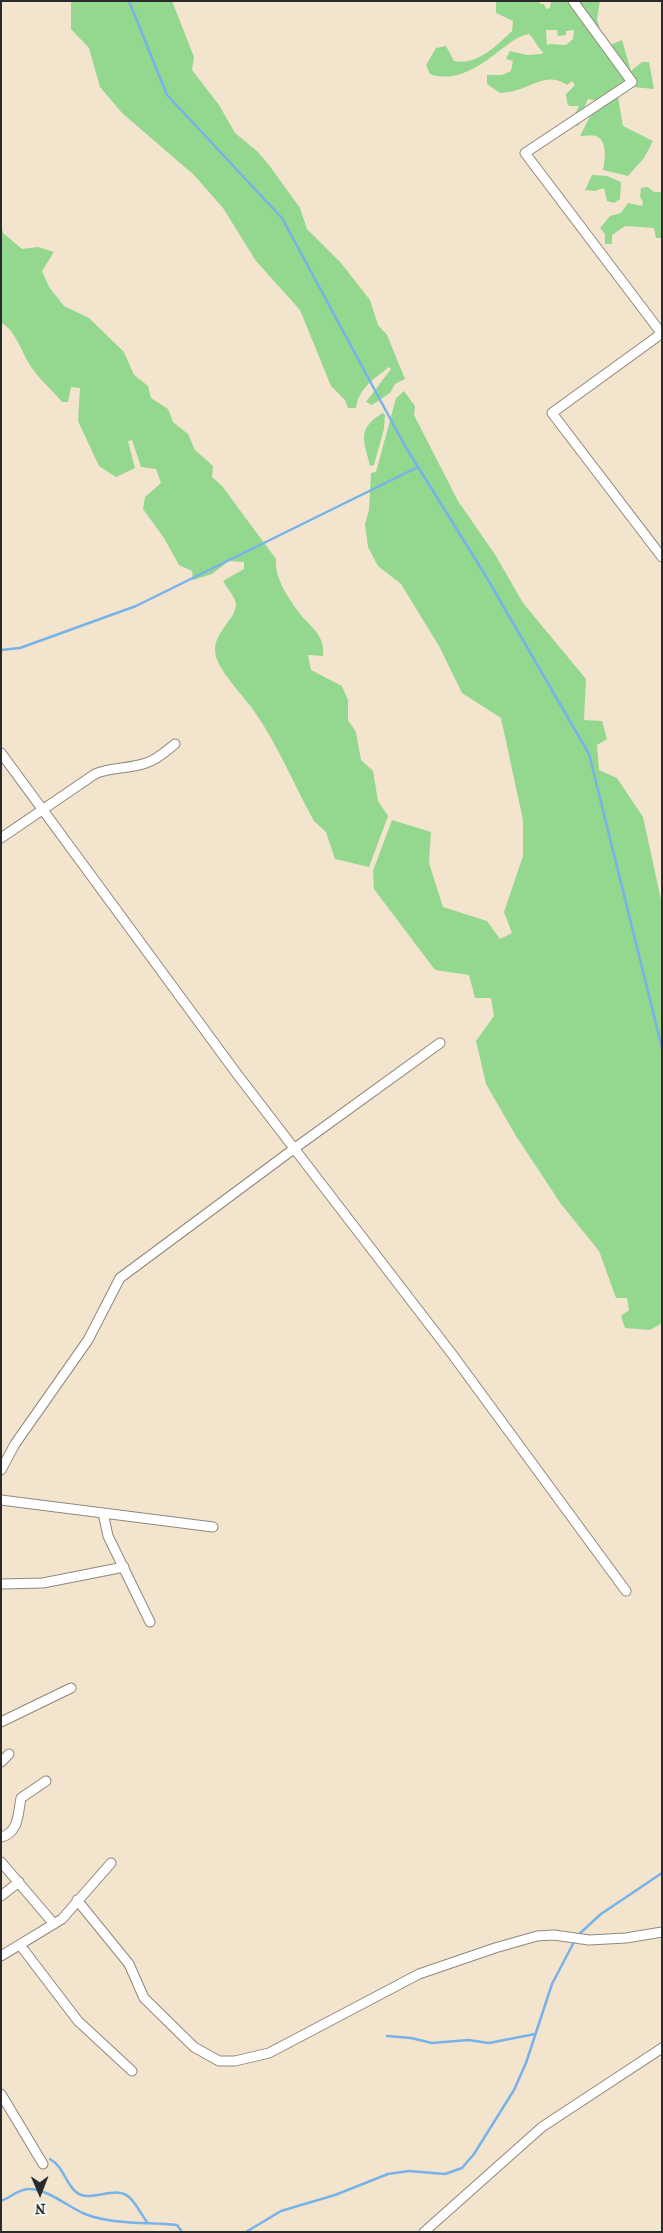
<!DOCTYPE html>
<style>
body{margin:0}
#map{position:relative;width:663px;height:2233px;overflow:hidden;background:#f3e4ce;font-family:"IM FELL French Canon",serif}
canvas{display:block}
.frame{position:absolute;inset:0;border:2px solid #2b2b2b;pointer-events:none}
.north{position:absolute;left:15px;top:2168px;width:50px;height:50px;-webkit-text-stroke:4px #f6f6f2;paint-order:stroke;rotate:179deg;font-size:14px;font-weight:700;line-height:20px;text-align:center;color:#2b2b2b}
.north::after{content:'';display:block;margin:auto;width:18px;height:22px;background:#2b2b2b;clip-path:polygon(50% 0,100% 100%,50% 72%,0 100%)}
</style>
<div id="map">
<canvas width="663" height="2233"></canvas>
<div class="frame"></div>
<div class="north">N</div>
</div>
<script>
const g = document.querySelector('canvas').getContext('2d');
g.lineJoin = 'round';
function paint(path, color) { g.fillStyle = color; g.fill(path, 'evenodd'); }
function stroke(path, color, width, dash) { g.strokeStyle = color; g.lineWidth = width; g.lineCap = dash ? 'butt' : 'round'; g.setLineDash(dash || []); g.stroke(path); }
paint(new Path2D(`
 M71,1H172L194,57L192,70L219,105L235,133L258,152L269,165L300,208L307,229L341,263L370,300L378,325L387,335L405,379L395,384L390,393L372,405L366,402L391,369L389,367C375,378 358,389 356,408H348L345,400L331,386L300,310L256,261L223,208L194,175L122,113L100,87L89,48L71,29Z
 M496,1H539L540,4H544L546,9L550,8L551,1H600L597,19L601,33L610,45L622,40L631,71L642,62H649L654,89L633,87L618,97L623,126L653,141L644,158L628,176L603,170C605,160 608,141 596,136C592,135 585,136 580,136L598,101L588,99L583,110L586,114L578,126L570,124L579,106H569L567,102L566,94L575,85L572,81L567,85C549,72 534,85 517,90C511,92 506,92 500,93L487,84V75H502L511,71L513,61L506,59L510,51L527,55L542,54L543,52C537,47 535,40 529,34C517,36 509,44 499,51C479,67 455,83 430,74L426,65L436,48L446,46L454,61C477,66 496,46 512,31L513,21L496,13ZM546,30H557L558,36L566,35V31L574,30L573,39L566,45L549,44L547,46Z
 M592,175L607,176L621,182L620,199L614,203L607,201L604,188L595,191L585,190Z
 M648,187L654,192H662V238H656L654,228L625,226L612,235V244H605V234L600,228L610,216L621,213L628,203L642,206L643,202L640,197L641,188Z
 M1,223L3,233L22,249L38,247L54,252L42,271L49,287L64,306L89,318L124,352L134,375L148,386L151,398L168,409L173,422L188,434L195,450L213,466L212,477L222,486L276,559C274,576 287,596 297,610C308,626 326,634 323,656L308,655L311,670L342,686L348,700V720L356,732L361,760L373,771L378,801L388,816L369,867L335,859L326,832L314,821C294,785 278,745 254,711C244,696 216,669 215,651C214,630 241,616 235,600C232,594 227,587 223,581L244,569V562L229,561L212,574L193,580L192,571L179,565L164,538L143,509L145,497L161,483L156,469L141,467L132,440L128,441L135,468L116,477L99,466L78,421L80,388L71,387L68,402H62C51,389 36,376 28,362C22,351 13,327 1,323Z
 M404,391L415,406L414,415L458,501L496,556L523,603L586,679L584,720L602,721L607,739L597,745L599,770L617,778L643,817L662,904V1323L650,1330L625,1328L621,1316L629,1310L627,1298H616L599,1251L561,1204L516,1136L486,1084L476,1041L494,1016L491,998H475L469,975L435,970L374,889L373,871L392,820L431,832L429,863L443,907L487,921L500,939L512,933L504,912L523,856V820L501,718L462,693L439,646L401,584L378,566L368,547L365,524L369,510L371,473L376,472L396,398Z
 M383,413L385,415L384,429L374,465L370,466C364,440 356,429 383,413Z`), '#94d78f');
stroke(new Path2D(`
 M129,1L167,95L282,218L405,446L484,573L589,754L662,1048
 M1,650L20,648L136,606L418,467
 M578,1935L601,1914L662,1873
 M387,2036L411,2038L432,2043L468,2040L489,2043L535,2034
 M50,2159C64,2167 65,2183 76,2192C90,2204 115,2184 129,2197C136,2203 141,2214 147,2222
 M1,2201C10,2198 20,2188 29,2189C48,2189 68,2207 85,2214C113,2225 148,2222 177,2225L182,2232
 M246,2232L281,2211L335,2195L388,2174L409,2171L445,2174L462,2168L474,2154L514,2090L526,2063L552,1984L575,1940`), '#77b2e9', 2.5);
const minor = new Path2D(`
 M573,1L632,82L525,153L662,334
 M661,334L552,413L662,557
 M1,753L237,1074L452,1354L626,1591
 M1,838L95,774C111,767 129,769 146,763C157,760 166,751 175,744
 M1,1470L15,1444L88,1340L120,1278L295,1148L440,1043
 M1,1500L213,1527
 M103,1513L108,1536L150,1622
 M1,1584L43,1583L124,1567
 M1,1722L71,1688
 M1,1762L9,1754
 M1,1837C19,1833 18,1813 21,1798L46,1781
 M1,1862L54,1924
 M1,1896L19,1882
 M77,1900L129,1964L144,1998L194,2047L219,2061H235L269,2053L419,1974L495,1948L537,1936L554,1935L589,1940L626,1938L662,1932
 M20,1945L78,2021L132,2071
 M1,1956L62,1919L111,1863
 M1,2094L43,2164
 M424,2232L542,2127L662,2048`);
stroke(minor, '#8f887c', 11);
stroke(minor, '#fff', 9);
</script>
